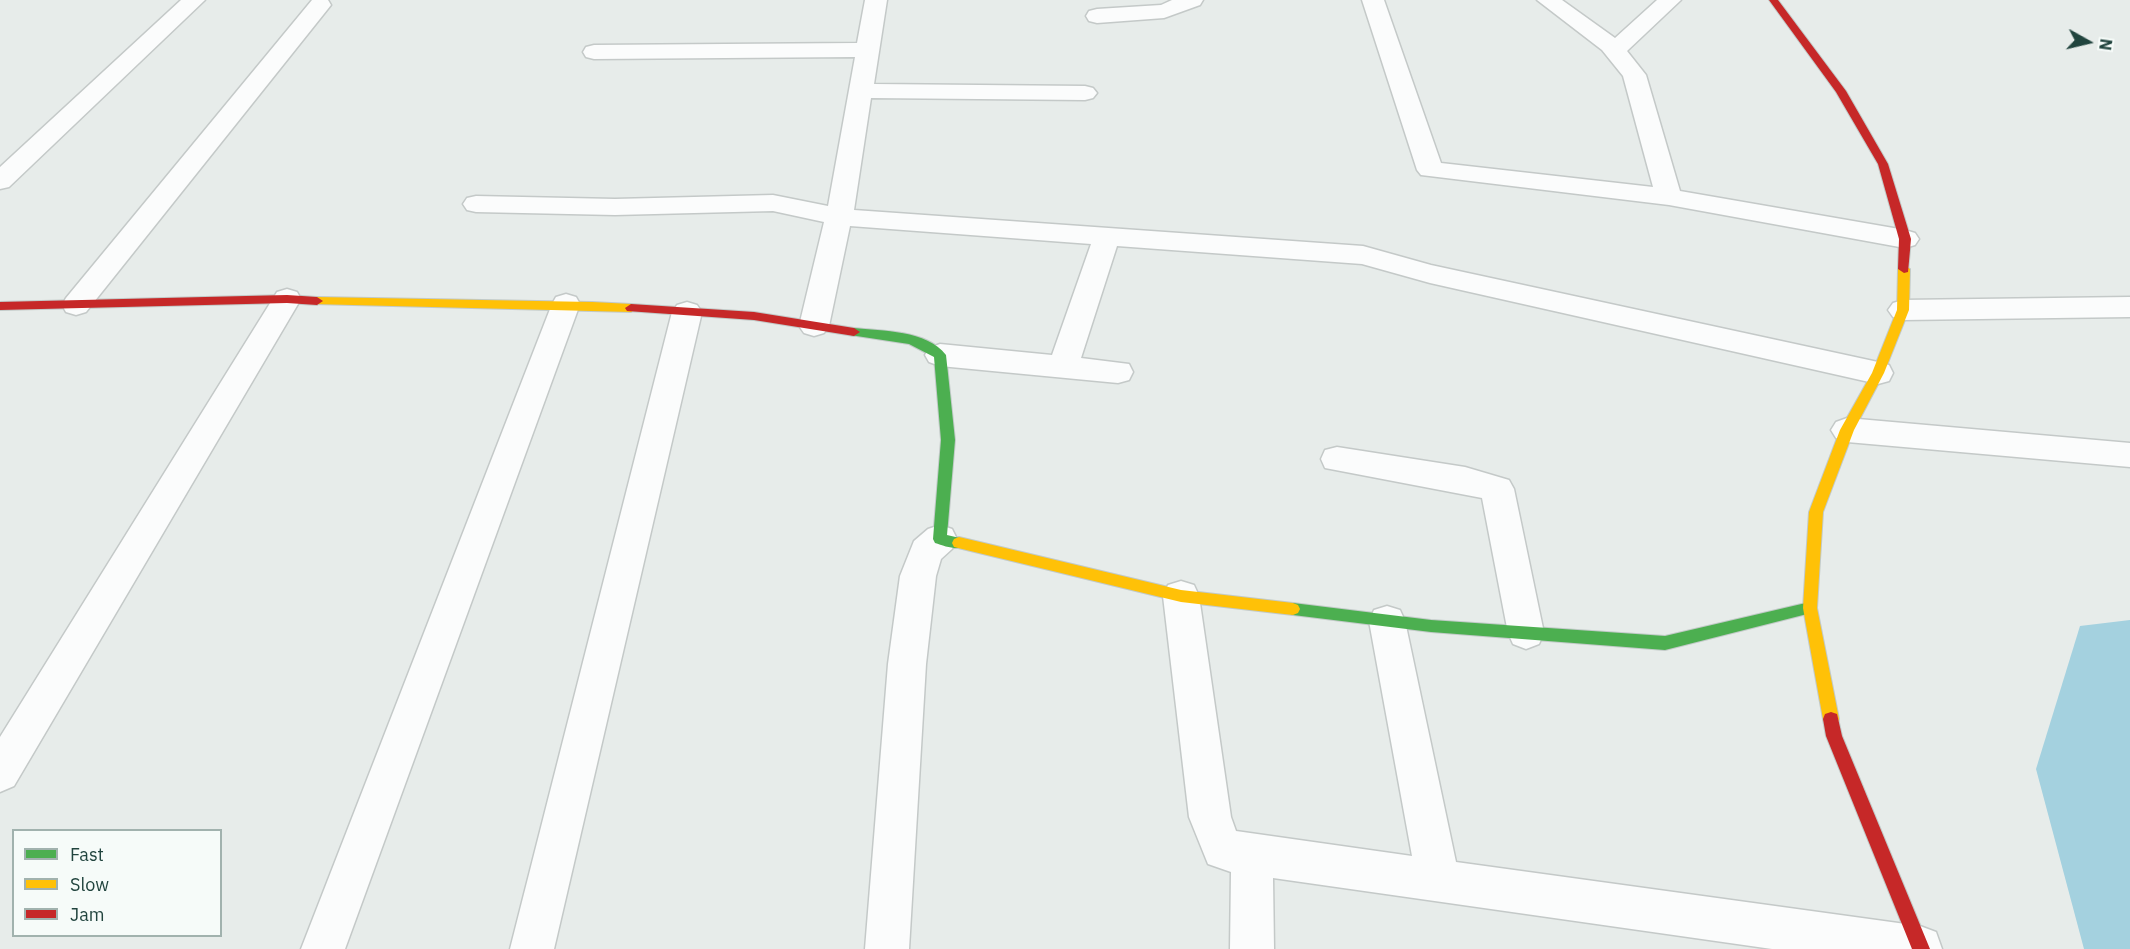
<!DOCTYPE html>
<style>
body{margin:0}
#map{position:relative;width:2130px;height:949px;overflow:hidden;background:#e7ecea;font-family:"IBM Plex Sans",sans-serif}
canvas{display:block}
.legend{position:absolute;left:12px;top:829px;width:210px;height:108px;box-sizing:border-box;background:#f6fbf9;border:2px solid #a1b2ae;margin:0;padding:8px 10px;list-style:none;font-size:18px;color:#21443e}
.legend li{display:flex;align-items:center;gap:12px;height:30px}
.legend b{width:30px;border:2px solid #a1b2ae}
.north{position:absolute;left:2058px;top:12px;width:60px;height:60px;-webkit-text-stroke:4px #f6fbf9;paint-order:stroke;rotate:98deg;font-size:16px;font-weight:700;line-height:24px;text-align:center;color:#21443e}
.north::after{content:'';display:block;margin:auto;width:21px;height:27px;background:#21443e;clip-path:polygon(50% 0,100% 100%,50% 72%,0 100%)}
</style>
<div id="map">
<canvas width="2130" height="949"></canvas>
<ul class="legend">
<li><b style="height:8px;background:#4caf50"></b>Fast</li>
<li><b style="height:8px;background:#ffc107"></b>Slow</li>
<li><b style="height:8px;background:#c62828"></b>Jam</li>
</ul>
<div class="north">N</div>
</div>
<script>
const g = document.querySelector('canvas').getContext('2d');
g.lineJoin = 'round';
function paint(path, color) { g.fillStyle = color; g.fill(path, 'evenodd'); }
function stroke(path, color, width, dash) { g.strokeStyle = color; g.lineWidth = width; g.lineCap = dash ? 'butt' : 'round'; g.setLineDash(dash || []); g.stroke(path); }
paint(new Path2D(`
 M2130,620V949H2084L2036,769L2080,626Z`), '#a4d1df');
const street = new Path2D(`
 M181,0H205L9,187L0,189V167Z
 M312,0H328L331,5L86,312L76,315L66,312L62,305L66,298Z
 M865,0H887L874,84L1085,86L1093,88L1097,93L1093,98L1085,100L871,98L854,210L1363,246L1431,265L1878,362L1889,365L1893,373L1889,381L1878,384L1430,283L1362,264L1117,246L1081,358L1129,364L1133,372L1129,380L1118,383L940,366L929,362L925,355L929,348L940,344L1052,355L1091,244L850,226L829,326L824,333L814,336L804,333L799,326L824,222L773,211L615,215L476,212L467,210L463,204L467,198L476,196L615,199L773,195L828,206L855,57L594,59L586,57L583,52L586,47L594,45L857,43Z
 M1172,0H1203L1200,5L1164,18L1097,23L1089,21L1086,16L1089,11L1097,9L1161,5Z
 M1362,0H1384L1441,163L1653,187L1623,76L1602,50L1537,0H1562L1615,38L1657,0H1681L1627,51L1646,75L1680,191L1905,230L1915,233L1919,239L1915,245L1905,248L1669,205L1421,175L1417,170Z
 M287,289L297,292L301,299L14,786L0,792V737L277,292Z
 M566,294L576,297L580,304L345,949H301L552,304L556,297Z
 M2130,297V317L1903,320L1893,317L1888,310L1893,303L1903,300Z
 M687,302L697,305L702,312L554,949H510L672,312L677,305Z
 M1847,418L2130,443V467L1847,442L1836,438L1831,430L1836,422Z
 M1337,447L1465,467L1509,480L1514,489L1544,633L1539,644L1526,649L1513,644L1508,633L1482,498L1325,468L1321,459L1325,450Z
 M940,525L952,529L957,539L952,549L941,559L936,576L926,664L909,949H865L888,664L900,576L914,541L928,529Z
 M1181,581L1194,585L1199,596L1231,817L1236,831L1412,856L1369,621L1374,610L1387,606L1400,610L1405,621L1456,862L1920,926L1936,932L1942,949H1772L1273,878L1274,949H1230L1231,872L1208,864L1189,817L1163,596L1168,585Z`);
const fast = new Path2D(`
 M854,328C882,331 927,330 946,355L955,440L947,535L964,539L966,543L964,547C955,550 944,546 935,543L933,539L941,440L934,357L909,344L850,335L848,332Z
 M1810,602L1815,604L1817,608L1815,612L1665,650L1431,632L1293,615L1288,613L1286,609L1288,605L1293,603L1431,620L1665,636Z`);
const slow = new Path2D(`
 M1904,265L1910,269L1909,310L1884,373L1854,430L1823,512L1817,608L1839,719L1837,724L1831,726L1825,724L1823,719L1803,608L1809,512L1840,430L1872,373L1897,310L1898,269Z
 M317,297L592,302L631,304L637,308L631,312L313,304L311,301Z
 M959,537L1181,590L1293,603L1298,605L1300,609L1298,613L1293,615L1181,602L954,547L952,543L954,539Z`);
const jam = new Path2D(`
 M1769,0H1778L1846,91L1888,164L1911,239L1908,272L1904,273L1898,269L1899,239L1878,164L1836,92Z
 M287,295L317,297L323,301L317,305L287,303L0,310V302Z
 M631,304L754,312L854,328L860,332L854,336L754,320L627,311L625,308Z
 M1831,712L1837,714L1842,736L1930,949H1912L1826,736L1823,719L1825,714Z`);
stroke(street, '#c4c9c8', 3);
stroke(fast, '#c2cac8', 2);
stroke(slow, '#c2cac8', 2);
stroke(jam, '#c2cac8', 2);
paint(street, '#fbfcfc');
paint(fast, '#4caf50');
paint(slow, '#ffc107');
paint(jam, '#c62828');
</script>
